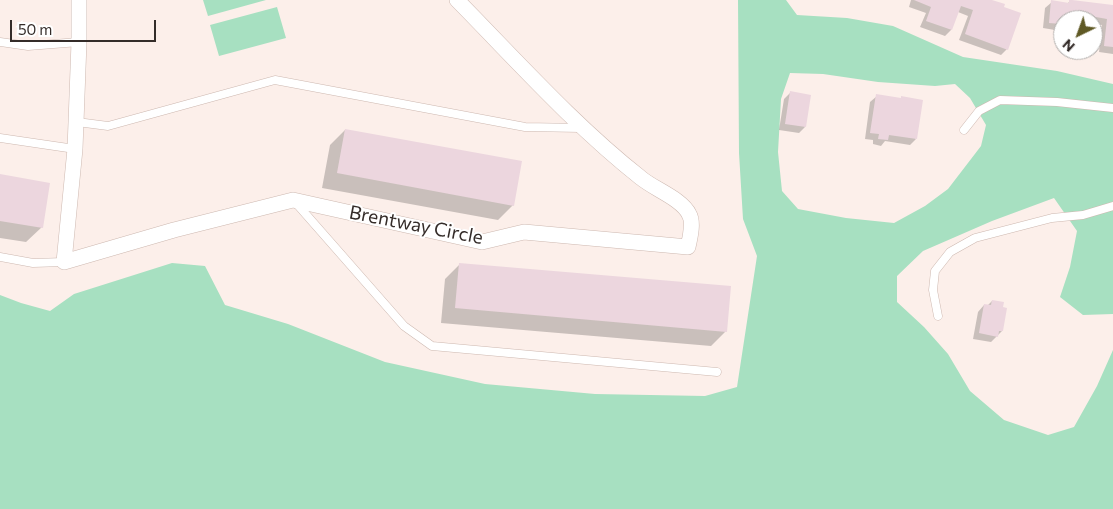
<!DOCTYPE html>
<style>
body{margin:0}
#map{position:relative;width:1113px;height:509px;overflow:hidden;background:#fcefea;font-family:Commissioner,sans-serif}
canvas{display:block}
.north{position:absolute;left:1053px;top:10px;width:50px;height:50px;box-sizing:border-box;background:#fff;border:1px solid #aeaba9;border-radius:50%;rotate:222deg;font-size:14px;font-weight:700;line-height:20px;text-align:center;color:#342c29}
.north::after{content:'';display:block;margin:auto;width:18px;height:22px;background:#5f5925;clip-path:polygon(50% 0,100% 100%,50% 72%,0 100%)}
.scale{position:absolute;left:10px;top:20px;width:146px;height:22px;box-sizing:border-box;border:2px solid #342c29;border-top:0;padding-left:6px;font-size:15px;line-height:18px;white-space:nowrap;color:#342c29;-webkit-text-stroke:4px #fff;paint-order:stroke}
</style>
<div id="map">
<canvas width="1113" height="509"></canvas>
<div class="north">N</div>
<div class="scale">50 m</div>
</div>
<script>
const g = document.querySelector('canvas').getContext('2d');
g.lineJoin = 'round';
function paint(path, color) { g.fillStyle = color; g.fill(path, 'evenodd'); }
function stroke(path, color, width, dash) { g.strokeStyle = color; g.lineWidth = width; g.lineCap = dash ? 'butt' : 'round'; g.setLineDash(dash || []); g.stroke(path); }
function write(font, color, halo, rows, align = 'center') {
  g.font = font + ' Commissioner,sans-serif'; g.lineWidth = 4; g.setLineDash([]); g.textBaseline = 'middle'; g.strokeStyle = halo; g.fillStyle = color; for (const [text, x, y, turn = 0] of rows) {
    g.save(); g.translate(x, y); g.rotate((+turn || 0) * Math.PI / 180); g.textAlign = isNaN(turn) ? turn : align; if (halo) g.strokeText(text, 0, 0); g.fillText(text, 0, 0); g.restore();
  }
}
paint(new Path2D(`
 M203,0H266L208,16Z
 M738,0H786L797,15L847,18L893,26L963,57L1057,71L1113,84V314L1083,315L1060,297L1070,267L1077,231L1054,198L992,221L923,251L897,276V302L924,327L948,354L970,391L1004,420L1048,435L1074,427L1097,386L1113,350V509H0V295L21,303L50,311L74,294L172,263L205,266L225,305L288,324L385,362L485,384L595,394L705,396L737,387L757,256L743,219L739,153ZM790,73L823,74L878,82L935,86L955,84L970,98L986,125L981,146L948,189L925,206L894,223L846,218L798,209L782,191L778,152L781,99Z
 M277,7L286,38L219,56L210,25Z`), '#a7e0c1');
paint(new Path2D(`
 M911,0H989L1007,49L1001,55L959,40L968,16L958,12L951,30L945,36L920,27L926,13L909,7Z
 M1070,1L1113,6V54L1099,52L1102,25L1094,24L1093,29V20H1063V47H1059L1061,31L1043,28L1045,8L1052,2L1067,4Z
 M790,93L805,127L799,133L779,130L784,99Z
 M877,96L916,139L910,145L885,141L881,146L873,144V140L865,139L870,102Z
 M345,130L513,205L498,220L322,188L330,145Z
 M0,176L42,227L26,242L0,238Z
 M460,264L726,331L711,346L441,323L445,279Z
 M992,301L1002,331L991,342L973,339L978,312L984,305L987,306Z`), '#0003');
paint(new Path2D(`
 M914,0H992L1005,4L1004,7L1021,13L1008,50L965,34L973,10L961,6L952,30L926,21L931,7Z
 M1051,0L1069,3V0H1072L1113,5V47L1104,46L1107,19L1096,17L1094,30H1093V20H1063V24L1049,23Z
 M790,91L811,95L806,127L785,124Z
 M876,94L901,98V96L923,100L917,139L889,135L888,140L878,139L879,134L870,133Z
 M345,129L522,161L514,206L337,173Z
 M0,174L50,183L43,228L0,221Z
 M459,263L731,286L727,332L455,308Z
 M992,300L1004,302L1003,307L1007,308L1003,331H999L998,337L979,333L984,304L991,305Z`), '#ecd6de');
const service = new Path2D(`
 M0,42L28,46L79,42
 M77,122L108,126L275,80L525,127L581,128
 M964,130L979,111L1000,100L1057,102L1113,108
 M0,138L75,149
 M296,203L404,326L432,346L717,372
 M0,257L33,263L64,262
 M938,316L933,290L935,271L950,252L975,238L1052,218L1083,215L1113,206`);
const minor = new Path2D(`
 M79,0V42L75,149L64,262L174,230L293,200L482,242L524,232L688,247C690,238 694,222 689,214C682,199 654,189 641,178C574,125 517,61 457,0`);
stroke(service, '#cdb8b0', 9);
stroke(minor, '#cdb8b0', 16);
stroke(service, '#fff', 8);
stroke(minor, '#fff', 15);
write('19px', '#342c29', '#fff', [
 ["Brentway Circle",416,225,11]
]);
</script>
